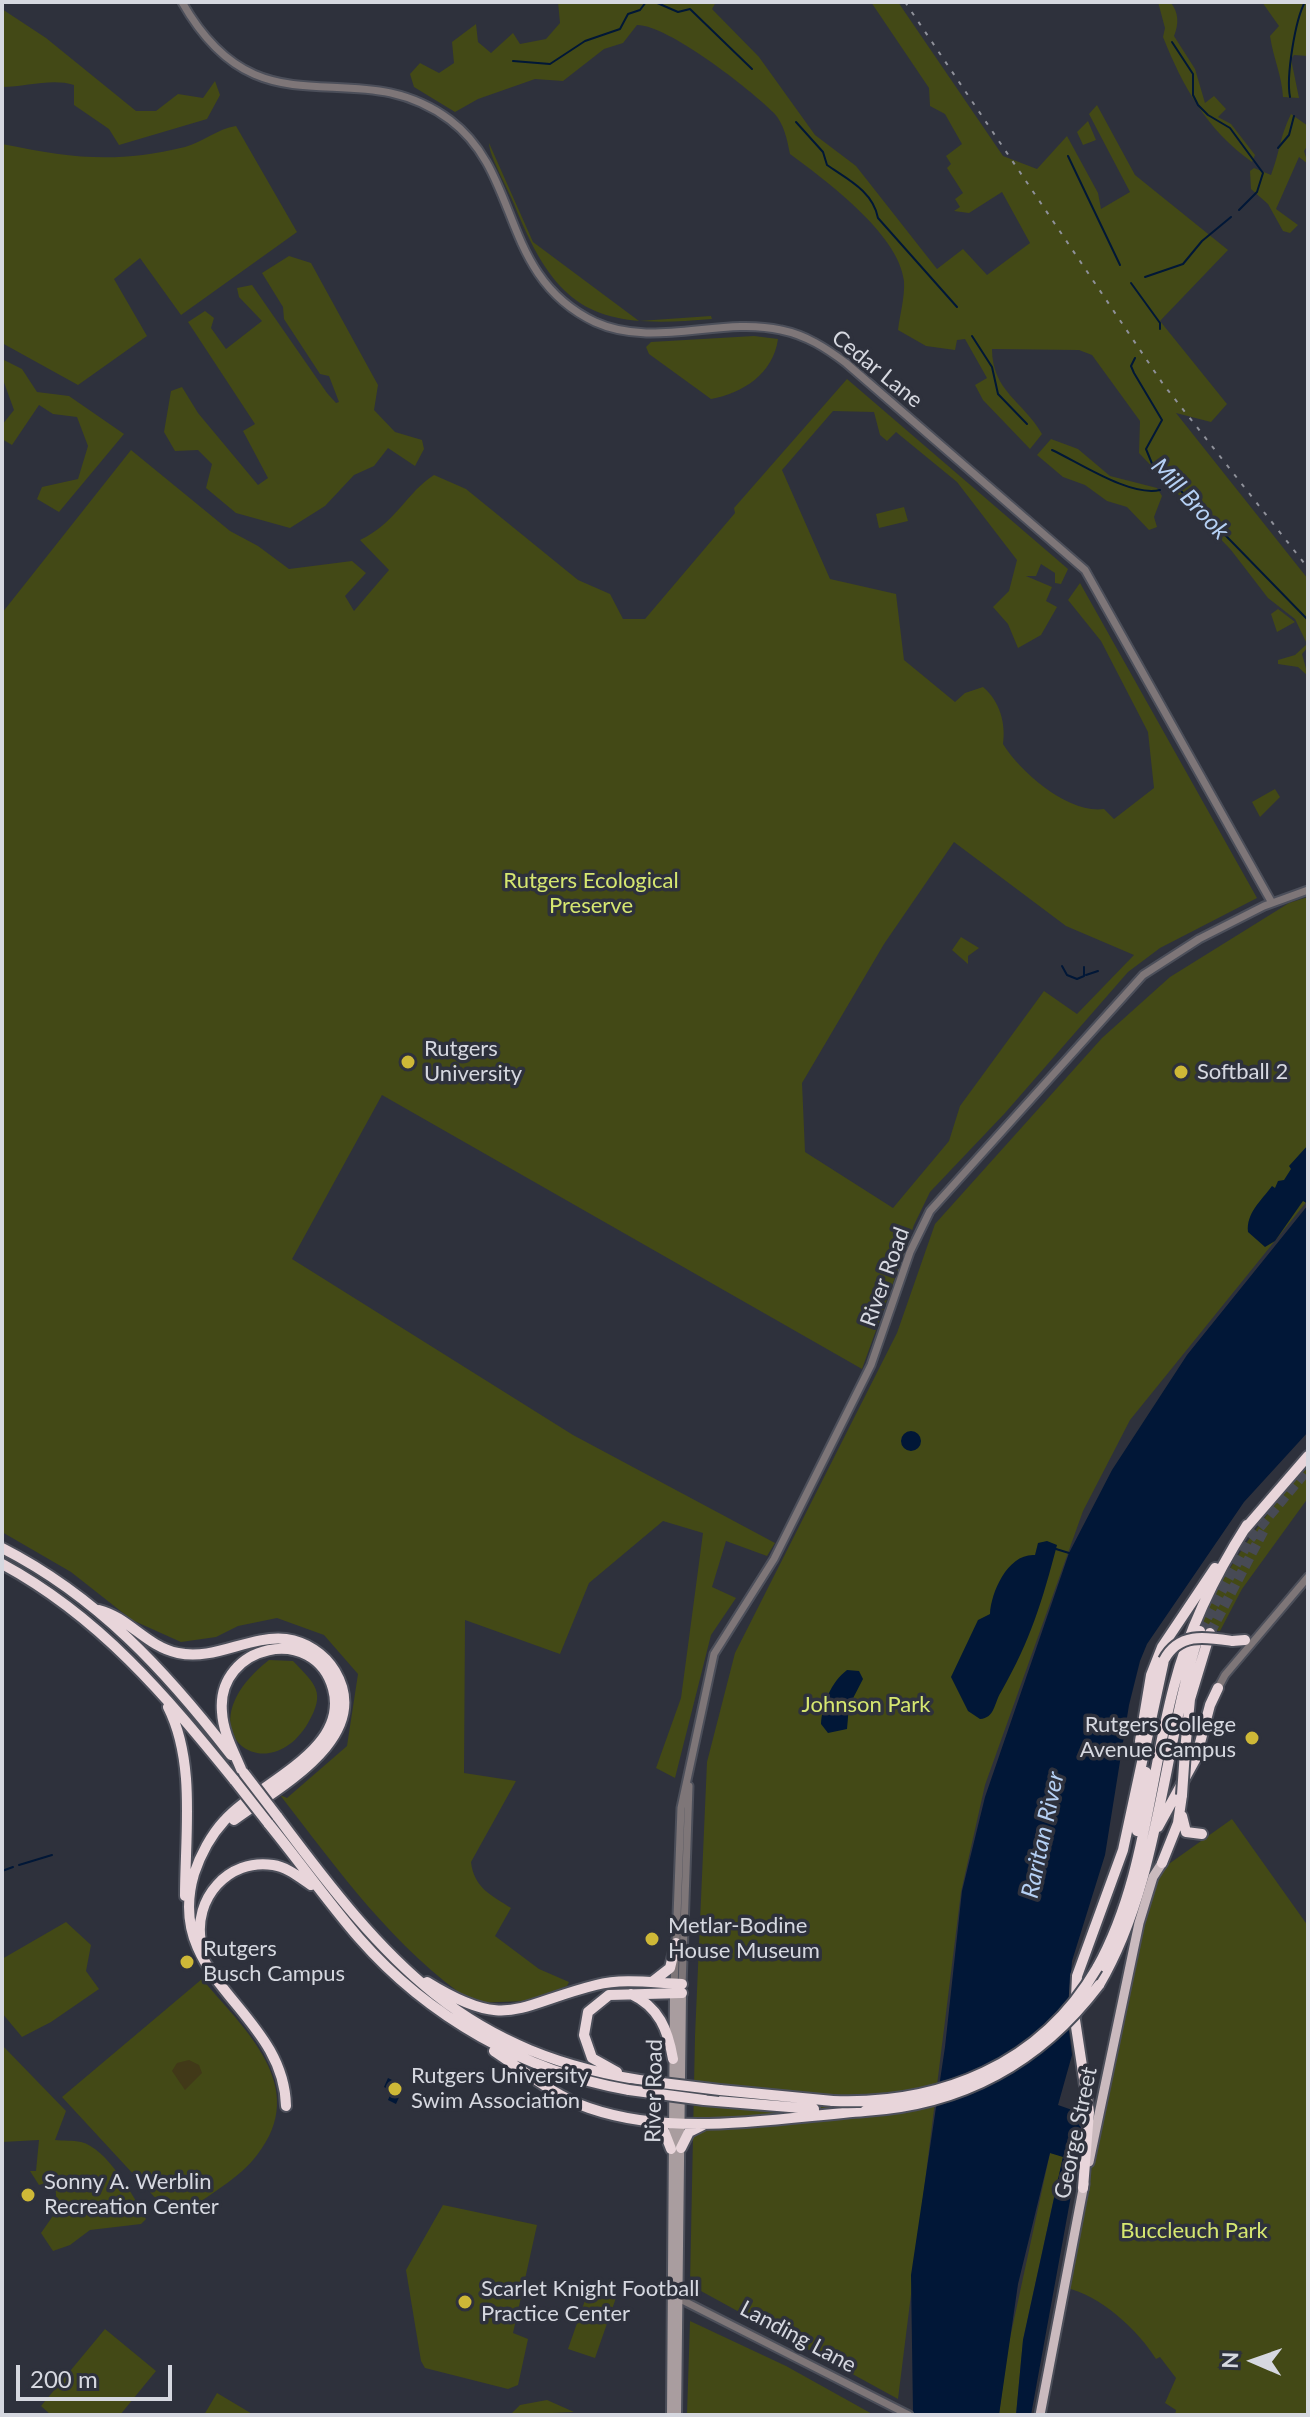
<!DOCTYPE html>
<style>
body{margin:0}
#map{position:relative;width:1310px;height:2417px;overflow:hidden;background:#2e313c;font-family:Lato,sans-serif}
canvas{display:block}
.frame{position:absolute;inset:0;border:4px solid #d6d8e0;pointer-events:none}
.north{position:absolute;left:1214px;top:2321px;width:80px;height:80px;-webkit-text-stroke:6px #2e313c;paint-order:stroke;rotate:272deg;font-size:22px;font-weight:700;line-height:32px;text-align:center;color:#d6d8e0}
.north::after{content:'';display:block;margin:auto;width:28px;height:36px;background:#d6d8e0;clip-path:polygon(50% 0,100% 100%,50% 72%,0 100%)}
.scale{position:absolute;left:16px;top:2365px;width:156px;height:36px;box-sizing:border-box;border:4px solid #d6d8e0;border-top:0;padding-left:10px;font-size:24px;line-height:28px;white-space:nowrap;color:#d6d8e0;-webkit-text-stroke:6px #2e313c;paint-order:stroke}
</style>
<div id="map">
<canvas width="1310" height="2417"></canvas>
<div class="frame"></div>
<div class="north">N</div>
<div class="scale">200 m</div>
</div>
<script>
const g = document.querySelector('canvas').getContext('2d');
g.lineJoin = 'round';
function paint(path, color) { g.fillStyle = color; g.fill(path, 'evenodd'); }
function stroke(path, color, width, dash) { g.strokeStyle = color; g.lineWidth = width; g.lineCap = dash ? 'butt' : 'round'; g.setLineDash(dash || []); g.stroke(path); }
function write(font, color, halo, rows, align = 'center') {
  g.font = font + ' Lato,sans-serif'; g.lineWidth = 7; g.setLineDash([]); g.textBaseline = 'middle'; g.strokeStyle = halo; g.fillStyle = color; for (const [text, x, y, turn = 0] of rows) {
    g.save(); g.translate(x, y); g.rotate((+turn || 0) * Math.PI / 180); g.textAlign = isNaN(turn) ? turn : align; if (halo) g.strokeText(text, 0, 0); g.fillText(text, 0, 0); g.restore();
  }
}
paint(new Path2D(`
 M558,2H716L712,9L759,57L815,135L856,166L937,269L963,249L987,275L1030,243L1002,192L969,213L954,211L960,207L955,199L963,193L947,168L951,164L946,156L962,144L945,114L930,106L929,88L871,2H898L1003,156L1037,169L1067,136L1098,193L1101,209L1130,192L1089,114L1097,105L1135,175L1228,250L1160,321L1227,404L1211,422L1176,413L1308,579V647L1302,654L1308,676L1298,667L1278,664V660L1295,655L1307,644L1295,619L1268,598L1231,550L1139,453L1140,421L1092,355L1079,350L992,349C992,391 1023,401 1042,434L1030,449L983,400L975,385L987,378L965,339L957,340L955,350L926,346L898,330C900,314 905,297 904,281C899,234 825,180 790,154C787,139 784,124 774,113C750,89 668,25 637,25L623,43L604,49L563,81L535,79L478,99L455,112L414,87L410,74L420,63L439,73L454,63L452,42L476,24L478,42L491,53L513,33L520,44L546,39L560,23Z
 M1158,2H1170C1179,12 1179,24 1174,36L1195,69L1205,103L1214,96L1226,109L1218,117L1231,124L1255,155L1252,162C1207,130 1183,87 1163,37L1165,28Z
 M1262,2H1308V56L1294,55L1291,59L1299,98L1283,97C1282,76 1273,57 1270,36L1279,26Z
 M2,9L46,38L136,111H156L178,94L203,98L215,81L220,95L207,119L119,145L109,129L74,105V85C52,78 26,87 2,87Z
 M1291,114L1308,126V145L1304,151L1308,164L1299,157L1276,209L1298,225L1290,233L1283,231L1268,204L1251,189L1250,171L1254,168L1271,175C1280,152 1279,139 1291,114Z
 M1088,121L1096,140L1083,145L1077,132Z
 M236,126L297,232L181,315L140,258L114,279L147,336L78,385L2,343V144C72,158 114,164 185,147C203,142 217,129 236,126Z
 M489,143L533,242L639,321L711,316L712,319C598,329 558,315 514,204C508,189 489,156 489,143Z
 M289,256L311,263L373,376L378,385L374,410L395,432L422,440L424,449L415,466L388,448L374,466L354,475L325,506L290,528L236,513L206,488L212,464L198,450L175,451L164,432L171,391L182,387L198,413L258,485L268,478L243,431L255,424L188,322L205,311L214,318L211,328L226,349L262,321L239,297L237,288L252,285L327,393L336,403L339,402L329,376L320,374L284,319L283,307L262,273Z
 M754,336L778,339C773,374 743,393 711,399L649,354L646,347L651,342Z
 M2,359L22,369L37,392L69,396L124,434L59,512L37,499L42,487L78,479L88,446L77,417L53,414L39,405L12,445L2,439V425L14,410L2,377Z
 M847,379L1068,569L1061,584L1055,583V573L1041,564L1036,576H1026L1052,587L1046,601L1057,607L1041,635L1018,648L1008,624L993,607L1009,591L1017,560L957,482L896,432L887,441L880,435L874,412L833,411L782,470L830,579L896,594L904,660L955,702L965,693L983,687C1000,701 1006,724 1003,744C1021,773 1069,814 1104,809L1114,819L1154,788L1148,732L1101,641L1068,600L1080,583L1257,898L1160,948L1128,972L1005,1113L930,1192L914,1225L862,1369L382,1095L292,1259L573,1435L775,1543L767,1556L726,1541L712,1587L736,1598L711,1635L675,1778L656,1768L681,1698L703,1533L663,1521L589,1583L560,1654L465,1620L464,1773L516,1781L471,1862C474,1888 491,1895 511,1908L495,1936L539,1969L569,1982L567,1986L526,2001L474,2003C393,1948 339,1871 280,1795L287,1798L347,1746L358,1674L324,1635L277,1618L238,1626L216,1637L181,1642L132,1620L71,1572L2,1532V613L131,450L230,531L258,546L289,569L352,561L366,573L345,596L354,611L389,570L360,540C396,523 406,493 434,475L466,489L578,580L610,594L623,619H645L735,513L734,508ZM954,842L1066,926L1134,955L1077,1014L1044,991L960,1106L949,1141L893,1208L805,1152L802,1083L884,944Z
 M1051,439L1078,449L1110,476L1157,488L1162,496L1154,517L1157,527L1149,530L1127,507L1107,501L1085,485L1063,477L1037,455Z
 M904,507L908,521L879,528L876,514Z
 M1278,609L1295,622L1277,632L1271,614Z
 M1275,789L1280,797L1260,817L1252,802Z
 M1308,897V1200L1130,1420L1083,1511L985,1785L961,1892L898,2399L690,2285L695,2036L707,1762L735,1653L897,1333L935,1224L1102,1038L1170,977L1289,903Z
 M961,937L979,948L968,956V964L952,950Z
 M1308,1467V1498L1242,1589L1220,1631L1196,1628C1231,1563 1257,1522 1308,1467Z
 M269,1660L293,1661C316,1685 326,1692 308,1723C267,1793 180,1730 269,1660Z
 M1232,1819L1308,1926V2415H1175L1176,2410L1165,2403L1176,2378L1160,2357L1156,2359C1139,2331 1099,2294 1066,2288L1151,1892L1166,1866Z
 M66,1922L91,1945L86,1971L99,1989L51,2022L22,2037L2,2013V1959Z
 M202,1979C244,2029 311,2087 257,2155C240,2178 207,2196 184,2213L160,2203L62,2097Z
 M2,2045L66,2111L55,2140C63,2141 73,2140 81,2142C107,2148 134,2197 146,2219L141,2224L90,2230L70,2245L53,2251L41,2233L57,2210L55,2180L39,2185L30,2171H36L39,2140L2,2142Z
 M1050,2153L1063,2156L1023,2340L1016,2415H999L1007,2352Z
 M443,2205L537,2225L513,2333L528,2339L518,2385L508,2389L425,2368L421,2361L406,2270Z
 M591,2283L618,2292L595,2358L568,2349Z
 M690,2321L786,2366L874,2415H687Z
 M105,2329L156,2371L120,2415H51L41,2406Z
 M217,2393L254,2415H204Z
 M547,2400L574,2412L510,2415L520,2405Z`), '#434916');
paint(new Path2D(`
 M189,2060L199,2065L202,2073L185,2090L172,2071L177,2063Z`), '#413918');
paint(new Path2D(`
 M1308,1145V1204L1303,1201L1275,1241L1265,1247L1248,1232C1246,1213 1261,1201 1272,1186L1275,1188L1278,1181L1284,1180L1291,1169L1289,1166Z
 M1308,1205V1432L1244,1502L1147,1644L1140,1661L1129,1705L1105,1855L1072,1961L1067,2015L1072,2055L1058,2105L1075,2111V2115L1084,2118V2124L1031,2415H1016L1023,2340L1063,2157L1050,2153L1018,2284L999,2415H916L913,2412L911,2275L945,2047L962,1891L985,1797L1069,1553L1112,1470L1187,1355Z
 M901 1441a10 10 0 1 1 20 0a10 10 0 1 1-20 0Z
 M1047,1541L1057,1545C1042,1602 1031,1639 1001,1692C994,1703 995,1718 980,1719L968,1711L951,1677L978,1620L990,1614C991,1592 1008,1553 1035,1555L1038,1543Z
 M847,1670L859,1671L863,1679L849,1706L847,1729L828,1733L821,1724C822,1705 831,1682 847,1670Z
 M388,2078L404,2086L396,2104L388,2100L392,2091L384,2087Z`), '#011737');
stroke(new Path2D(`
 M655,2L678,12L690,9L752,69
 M1172,42L1193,74V95L1198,105L1208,115L1230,128L1263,173L1257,192L1239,210
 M513,61L550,64L585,41L620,29L628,14L640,10L646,2
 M1290,97C1286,77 1295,20 1305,2
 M796,122L823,152L827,165C847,179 873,191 878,218L957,307
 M1278,148L1289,135L1294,116
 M1068,156L1120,265
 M1145,277L1183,264L1202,241L1231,217
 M1131,283L1160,323V329
 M972,336L992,367L998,394L1027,424
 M1135,358L1131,366L1134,373L1162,420L1146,449L1153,466L1192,501L1308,620
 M1052,450C1080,463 1130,497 1160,490
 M1062,966L1067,975L1077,979L1084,976V967
 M1086,975L1098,971
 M1056,1549L1069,1553
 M19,1865L52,1855
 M2,1871L13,1867`), '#011737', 2);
stroke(new Path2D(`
 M1200,1631L1250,1539L1308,1469
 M1210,1633L1265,1528`), '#474a55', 10, [10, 5]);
const tertiary = new Path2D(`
 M182,2C261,141 353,48 450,120C522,174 499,276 595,322C654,349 721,316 781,330C806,335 826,348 846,363L1085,570L1272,903
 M1218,1688L1225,1675L1308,1577
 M676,1944L681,1808L714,1654L774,1559L871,1365L910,1252L930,1211L1143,975L1199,939L1264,906L1308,890
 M682,1986L689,1786
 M674,1988L675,1961
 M676,2297L909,2415`);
const secondary = new Path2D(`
 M671,2415L674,1993
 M677,2415L682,1993`);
const primary = new Path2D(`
 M1089,2162L1139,1923L1153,1877L1162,1863
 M1040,2415L1084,2184`);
const motorway = new Path2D(`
 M1244,1530L1308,1456
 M2,1548C98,1597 166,1671 231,1755
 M2,1564C100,1617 166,1696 235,1781
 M99,1610C128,1617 147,1647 178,1653C215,1661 249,1635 286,1639C306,1642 324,1653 335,1671C375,1738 277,1788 234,1820
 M1232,1641L1245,1640
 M168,1707C196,1762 185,1835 185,1896
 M1140,1741L1151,1675L1162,1647L1215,1568
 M1185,1751L1190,1699L1210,1633
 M241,1769C233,1750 223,1732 222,1712C216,1644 315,1623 333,1689C350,1751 257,1783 224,1821C211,1835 200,1856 194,1874C163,1979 284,2011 286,2106
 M277,1816C386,1962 463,2056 654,2082
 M1182,1816L1186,1832L1202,1834
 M268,1823C299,1861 327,1901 359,1938C428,2017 525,2072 629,2090
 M1158,1827L1196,1758L1210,1705L1218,1688
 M1137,1831L1146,1772
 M1162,1863L1178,1823L1182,1795
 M201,1942C193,1899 228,1858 273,1865C287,1867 299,1877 311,1885
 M1097,1968C1145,1882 1149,1780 1174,1686C1189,1628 1215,1575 1247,1525
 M427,1982C508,2032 516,2005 596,1985C623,1978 654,1983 682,1984
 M652,1982L670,1968L676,1943
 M1099,1985C1161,1879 1162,1747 1200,1631
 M631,1994C659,2007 668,2030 673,2059
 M494,2051C524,2071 556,2097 589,2108C676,2138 776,2118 865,2111
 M617,2072L592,2058L584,2035L588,2012L609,1995L682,1993
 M720,2090L833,2101
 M704,2100L814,2109
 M652,2122L664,2131L671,2149
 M681,2148L689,2132L703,2125
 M1083,2188L1089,2112L1075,2020L1077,1976L1123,1850L1164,1660`);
stroke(tertiary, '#4c4f5a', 11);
stroke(secondary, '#4c4f5a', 12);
stroke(primary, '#4c4f5a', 13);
stroke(motorway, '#4c4f5a', 14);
stroke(tertiary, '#7e7678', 7);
stroke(secondary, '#a99d9f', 8);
stroke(primary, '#cababe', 9);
stroke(motorway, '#e8d5da', 10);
stroke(new Path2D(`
 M905,2L1163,384L1308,568`), '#8f919a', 2, [4, 8]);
const motorwayBridge = new Path2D(`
 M1164,1660C1179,1632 1206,1637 1232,1641
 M244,1773L277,1816
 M235,1781L268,1823
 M1182,1795L1185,1751
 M654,2082L720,2090
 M629,2090L704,2100
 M833,2101C940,2105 1041,2065 1097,1968
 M865,2111C962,2105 1040,2063 1099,1985`);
stroke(motorwayBridge, '#4c4f5a', 14, []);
stroke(motorwayBridge, '#e8d5da', 10);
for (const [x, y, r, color] of [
 [408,1062,8,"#ceb837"],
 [1181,1072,8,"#ceb837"],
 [1252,1738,8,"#ceb837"],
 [652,1939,8,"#ceb837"],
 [187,1962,8,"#ceb837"],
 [395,2089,8,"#ceb837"],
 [28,2195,8,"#ceb837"],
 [465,2302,8,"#ceb837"]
]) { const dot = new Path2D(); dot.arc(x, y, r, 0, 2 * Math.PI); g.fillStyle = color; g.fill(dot); stroke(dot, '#2e313c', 3); }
write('22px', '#d6d8e0', '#2e313c', [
 ["Cedar Lane",877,369,39],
 ["River Road",885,1277,-70],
 ["River Road",654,2091,-89],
 ["George Street",1076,2133,-78],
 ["Landing Lane",798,2337,28]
]);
write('22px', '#d6e770', '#2e313c', [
 ["Rutgers Ecological",591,881],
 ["Preserve",591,906],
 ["Johnson Park",866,1705],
 ["Buccleuch Park",1194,2231]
]);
write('22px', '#d6d8e0', '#2e313c', [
 ["Rutgers",424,1049],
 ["University",424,1074],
 ["Softball 2",1197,1072],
 ["Rutgers College",1236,1725,"right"],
 ["Avenue Campus",1236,1750,"right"],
 ["Metlar-Bodine",668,1926],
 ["House Museum",668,1951],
 ["Rutgers",203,1949],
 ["Busch Campus",203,1974],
 ["Rutgers University",411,2076],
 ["Swim Association",411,2101],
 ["Sonny A. Werblin",44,2182],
 ["Recreation Center",44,2207],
 ["Scarlet Knight Football",481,2289],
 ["Practice Center",481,2314]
], 'left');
write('italic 24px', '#b5d0f4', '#2e313c', [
 ["Mill Brook",1190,499,47],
 ["Raritan River",1043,1835,-78]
]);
</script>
